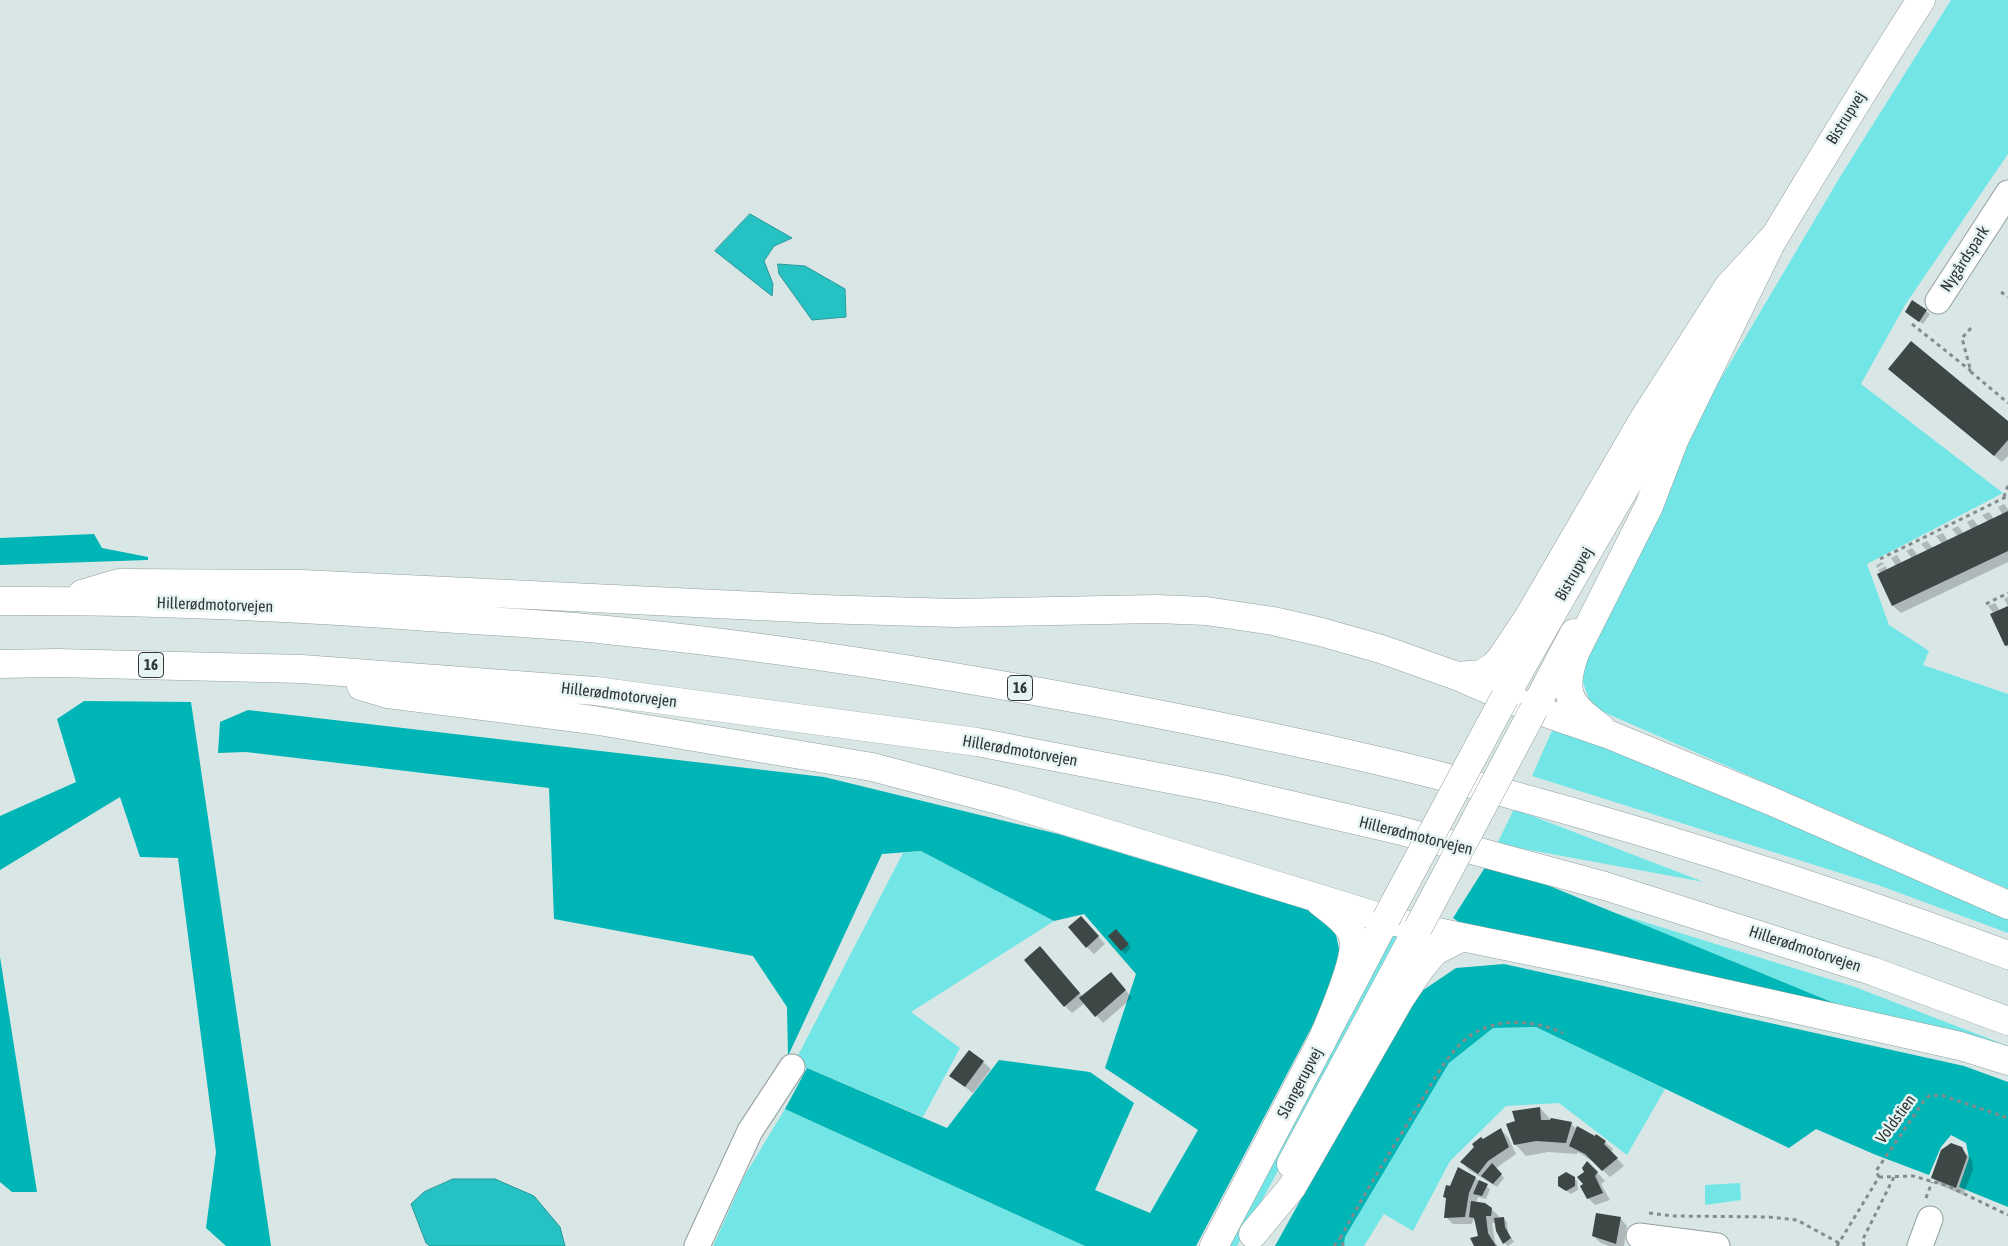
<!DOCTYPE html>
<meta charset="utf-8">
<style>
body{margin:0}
canvas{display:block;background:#d9e6e6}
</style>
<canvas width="2008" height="1246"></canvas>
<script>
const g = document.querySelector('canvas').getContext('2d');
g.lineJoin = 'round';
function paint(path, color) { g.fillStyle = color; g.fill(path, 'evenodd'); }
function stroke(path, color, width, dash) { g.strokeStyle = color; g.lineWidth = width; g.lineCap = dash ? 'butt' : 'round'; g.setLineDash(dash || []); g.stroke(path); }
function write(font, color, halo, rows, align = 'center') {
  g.font = font + ' "Asap Condensed",sans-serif'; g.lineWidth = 5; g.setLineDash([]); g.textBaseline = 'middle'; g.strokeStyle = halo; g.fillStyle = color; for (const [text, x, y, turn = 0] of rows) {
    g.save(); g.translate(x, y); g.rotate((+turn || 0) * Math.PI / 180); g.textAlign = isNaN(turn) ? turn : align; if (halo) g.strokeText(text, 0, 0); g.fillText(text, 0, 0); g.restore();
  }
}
paint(new Path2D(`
 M1951,0H2008V154L1905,305L1861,384L2003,493L1867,564L1889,625L1929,651L1923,665L2008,694V889L1592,707L1578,669L1707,402L1840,177Z
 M1554,726L1909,873L2008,917V933L1878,885L1532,776Z
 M1514,809L1704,882L1497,844Z
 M921,851L1054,921L911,1012L960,1048L923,1117L807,1068L792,1067L903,853Z
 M1612,912L1855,987L2008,1046V1051L1851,1010Z
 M1389,934L1400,937L1303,1125L1237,1246H1224Z
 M1536,1027L1665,1089L1627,1155L1559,1103L1506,1106L1450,1161L1413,1231L1384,1214L1364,1246H1344L1345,1237L1449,1063L1493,1028Z
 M785,1109L1085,1246H713L745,1175Z
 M1740,1183L1741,1200L1705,1205V1185Z`), '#72e6e6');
paint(new Path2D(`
 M94,534L102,548L148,557V560L0,565V538Z
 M84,701L191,702L271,1246H226L206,1228L216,1152L178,858L140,857L120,797L0,870V816L76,782L57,719Z
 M248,710L824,777L1058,834L1312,911L1335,930L1343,968L1196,1246H1085L785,1109L807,1068L947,1128L999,1060L1090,1072L1134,1103L1095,1190L1150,1213L1198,1130L1105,1068L1136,974L1084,914L1054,921L921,851L882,854L788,1056L787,1007L753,956L554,919L549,788L246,752L218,753L220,722Z
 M1489,861L1851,1010L1472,931L1453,918Z
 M0,957L37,1192H12L0,1182Z
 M1504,964L1964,1066L2008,1082V1207L1959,1187L1969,1158L1966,1143L1951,1135L1941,1147L1929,1175L1876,1155L1816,1129L1789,1148L1536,1027L1493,1028L1449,1063L1345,1237L1344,1246H1275L1413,997L1456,968Z`), '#00b5b5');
const water = new Path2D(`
 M750,214L792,238L774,246L764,261L773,284L772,296L715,251Z
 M778,264L805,266L845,289L846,317L812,320L779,274Z
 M453,1179H495L534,1196L560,1227L565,1246H430L426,1243L411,1204L424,1192Z`);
paint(water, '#26c1c2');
stroke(water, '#299798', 1);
paint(new Path2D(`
 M1926,311L1930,314L1923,324L1909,315Z
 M1897,376L2008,422V456L2002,462Z
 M2004,504L2008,509V562L1901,613L1893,606L1878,574L1881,573L1878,570L1886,566L1887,570L1896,566L1891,558L1897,555L1902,563L1912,558L1906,551L1912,548L1918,556L1927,551L1921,544L1927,541L1933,548L1942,544L1936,536L1943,533L1948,541L1958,537L1952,529L1958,526L1964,534L1972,530L1967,522L1973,519L1979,527L1988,522L1982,515L1989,512L1994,519L2003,515L1998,507Z
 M1882,562L1884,564L1877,568L1876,565Z
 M2008,597V606L2004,599Z
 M1995,603L2000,611L2008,607V648L1991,615L1994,614L1988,606Z
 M1088,925L1105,944L1094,954L1087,947Z
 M1119,934L1131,948L1125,954L1110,937Z
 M1047,955L1083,997L1118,981L1132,998L1103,1023L1085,1003L1072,1013L1065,1006Z
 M983,1062L991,1069L973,1093L951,1076Z
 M1540,1108L1550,1119L1571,1124L1577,1129L1605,1142L1613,1149L1611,1152L1624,1166L1610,1177L1594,1162L1578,1152L1577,1154L1548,1152L1526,1156L1515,1144Z
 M1501,1130L1508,1137L1516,1154L1496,1168L1504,1178L1497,1187L1469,1170L1462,1162L1483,1140Z
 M1961,1148L1972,1160L1973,1170L1963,1195L1940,1185L1933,1177Z
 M1588,1163L1605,1181L1601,1184L1610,1200L1595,1205L1588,1198L1585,1184Z
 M1475,1178L1490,1189L1486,1199L1478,1197L1476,1203L1491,1209L1499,1216L1498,1219H1504L1507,1222L1508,1232L1514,1242L1508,1246L1504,1243L1496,1223H1492L1495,1242L1498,1246H1476L1479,1237L1476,1222L1473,1219L1472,1224H1453L1446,1217L1451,1187Z
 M1574,1178L1577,1181L1578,1190L1571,1194L1559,1186Z
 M1620,1218L1627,1226L1624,1246H1609L1601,1243L1593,1236Z`), '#0003');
paint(new Path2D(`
 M1912,300L1927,310L1919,322L1905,312Z
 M1911,341L2008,421V440L1994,456L1888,369Z
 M2008,511V551L1892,606L1877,574Z
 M2008,606V645L2005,646L1990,614Z
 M1081,916L1099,936L1086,948L1068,927Z
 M1116,929L1129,944L1121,951L1108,936Z
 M1040,946L1080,993L1064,1007L1024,960Z
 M1111,972L1126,990L1095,1017L1079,998Z
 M969,1050L984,1061L965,1087L949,1076Z
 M1540,1107L1541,1120H1550L1551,1118L1572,1122L1566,1143L1536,1141L1514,1145L1506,1124L1515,1121L1512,1111Z
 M1577,1126L1595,1136L1596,1134L1606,1141L1604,1144L1618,1158L1602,1171L1585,1154L1569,1146Z
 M1501,1128L1509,1147L1488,1161L1478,1174L1460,1162L1474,1147L1472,1144L1481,1137L1483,1139Z
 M1951,1143L1962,1147L1967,1157L1956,1188L1931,1178L1941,1150Z
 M1587,1161L1598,1172L1595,1176L1603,1193L1587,1199L1580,1186L1583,1184L1577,1177L1584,1172L1582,1168Z
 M1492,1163L1502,1174L1493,1184L1481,1176Z
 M1458,1167L1476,1177L1469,1193L1465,1217L1444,1218L1446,1198L1443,1197L1446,1185L1450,1186Z
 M1566,1172L1575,1177V1186L1566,1191L1558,1186V1177Z
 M1479,1180L1488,1184L1482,1196L1473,1194Z
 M1471,1201L1485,1203L1492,1208L1491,1216H1486L1488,1233L1496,1246H1474L1470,1238L1478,1236L1474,1218L1469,1217Z
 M1596,1213L1621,1217L1616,1244L1592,1236Z
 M1504,1217L1505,1227L1511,1238L1503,1244L1496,1231L1494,1218Z`), '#3c4746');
const minor = new Path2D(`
 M1938,301L2008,193
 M1639,1236L1717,1246
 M697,1246L750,1131L792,1067
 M1920,1246L1930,1219`);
const major = new Path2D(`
 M1661,467L1769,247
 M1574,633L1534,709L1505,697C1575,571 1649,447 1723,323C1788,215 1852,106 1921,0
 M1214,1246L1386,919L1418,928L1291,1164`);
const highway = new Path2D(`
 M82,594L119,583L302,584L820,609L954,613L1156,609L1206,611L1273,621L1321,632L1381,649L1457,676L1505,697
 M0,601C148,600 295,607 443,618C497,622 552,624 607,630C778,647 947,674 1116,706C1221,726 1325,747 1429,773C1625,823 1819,885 2008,955
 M0,664L57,663L302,669L596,691L977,742L1221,789L1398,830L1605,886L1872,971L2008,1021
 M1457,676L1482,674L1494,666L1502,657L1528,618L1643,420L1728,287L1774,237
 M361,686L388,694L593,720L872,767L1005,802L1386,919
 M1534,709L1610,735L1771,801L2008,905
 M1601,728C1568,703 1561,694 1575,653L1649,506L1672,446
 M1320,902C1331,911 1346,920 1352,934C1361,955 1330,1020 1321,1043
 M1418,928L1593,964L1960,1046L2008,1061
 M1253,1234L1292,1187L1400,999L1420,969L1435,951L1461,938`);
stroke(minor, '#939f9f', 27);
stroke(major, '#939f9f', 29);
stroke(highway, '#939f9f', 29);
stroke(new Path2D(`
 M2001,292L2008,297
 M1912,324L1971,371
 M1971,328L1962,338L1971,372L2008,403
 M2004,497L2008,485
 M1880,559L2008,496
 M1986,604L2008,593
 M1879,1177L1876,1171L1923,1102L1930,1095L1944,1096L2008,1118
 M1879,1177L1913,1176L1948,1186L2008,1215
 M1926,1198L1932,1182
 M1649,1213L1674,1216L1769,1217L1797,1220L1839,1243
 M1334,1246L1341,1237
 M1343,1246L1341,1237C1363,1196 1387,1157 1411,1118C1427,1093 1447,1051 1471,1035C1499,1017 1534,1020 1563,1033
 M1837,1246L1879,1177
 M1864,1246L1863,1239L1894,1177`), '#838c8c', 3, [4, 4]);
stroke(minor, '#fff', 25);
stroke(major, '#fff', 28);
stroke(highway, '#fff', 28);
const majorBridge = new Path2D(`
 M1386,919L1505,697
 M1418,928L1534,709`);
stroke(majorBridge, '#939f9f', 29, []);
stroke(majorBridge, '#fff', 28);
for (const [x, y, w] of [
 [151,665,25],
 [1020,688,25]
]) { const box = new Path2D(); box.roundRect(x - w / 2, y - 12.5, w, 25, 4); g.fillStyle = '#e6f3f3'; g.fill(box); stroke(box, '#303535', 1); }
write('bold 15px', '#303535', null, [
 ["16",151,665],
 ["16",1020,688]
]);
write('16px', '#303535', '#e6f3f3', [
 ["Bistrupvej",1846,118,-58],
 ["Nygårdspark",1965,259,-57],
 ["Bistrupvej",1574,574,-60],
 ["Hillerødmotorvejen",215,605,2],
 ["Hillerødmotorvejen",619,695,7],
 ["Hillerødmotorvejen",1020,751,10],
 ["Hillerødmotorvejen",1416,836,14],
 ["Hillerødmotorvejen",1805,949,18],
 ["Slangerupvej",1300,1083,-62],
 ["Voldstien",1896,1119,-54]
]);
</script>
